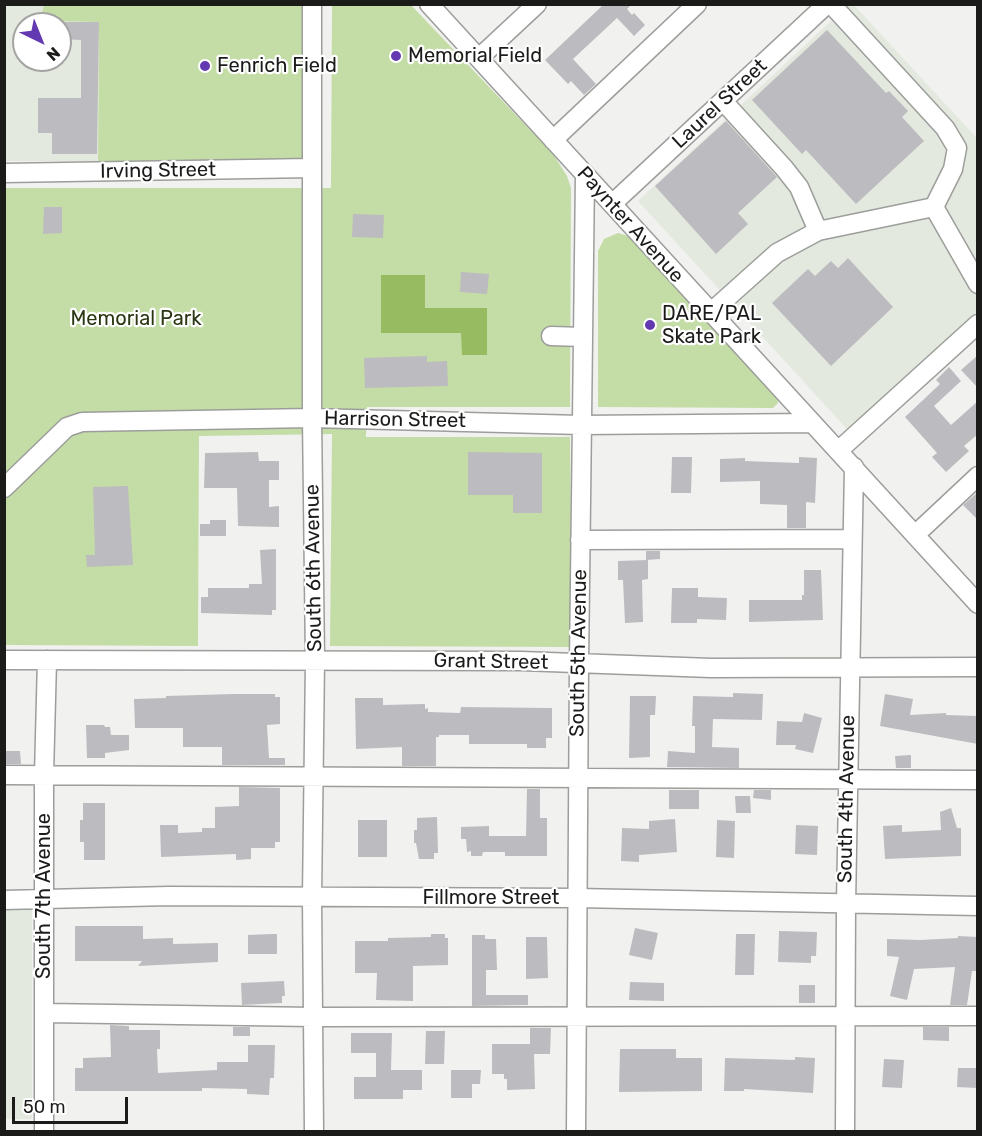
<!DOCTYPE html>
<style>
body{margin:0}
#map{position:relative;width:982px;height:1136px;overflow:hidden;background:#f1f2ef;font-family:Rubik,sans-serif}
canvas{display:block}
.frame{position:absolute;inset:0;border:6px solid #1b1b1a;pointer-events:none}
.north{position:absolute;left:12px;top:12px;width:60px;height:60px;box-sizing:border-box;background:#fff;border:2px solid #a4a4a3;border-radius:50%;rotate:137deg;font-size:16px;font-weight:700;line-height:24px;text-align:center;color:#1b1b1a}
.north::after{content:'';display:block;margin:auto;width:21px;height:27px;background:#6339b1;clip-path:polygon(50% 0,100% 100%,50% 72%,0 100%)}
.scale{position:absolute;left:12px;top:1097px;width:116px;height:27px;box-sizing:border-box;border:3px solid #1b1b1a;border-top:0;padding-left:8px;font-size:18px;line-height:21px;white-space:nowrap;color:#1b1b1a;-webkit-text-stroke:4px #fff;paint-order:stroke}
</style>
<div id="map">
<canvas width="982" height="1136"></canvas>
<div class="frame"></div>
<div class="north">N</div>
<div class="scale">50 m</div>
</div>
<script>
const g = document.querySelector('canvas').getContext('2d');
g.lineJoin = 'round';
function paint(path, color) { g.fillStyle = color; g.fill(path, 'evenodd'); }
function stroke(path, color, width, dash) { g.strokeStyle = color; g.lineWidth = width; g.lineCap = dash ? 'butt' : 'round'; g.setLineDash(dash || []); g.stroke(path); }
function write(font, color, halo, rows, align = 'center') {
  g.font = font + ' Rubik,sans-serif'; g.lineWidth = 4.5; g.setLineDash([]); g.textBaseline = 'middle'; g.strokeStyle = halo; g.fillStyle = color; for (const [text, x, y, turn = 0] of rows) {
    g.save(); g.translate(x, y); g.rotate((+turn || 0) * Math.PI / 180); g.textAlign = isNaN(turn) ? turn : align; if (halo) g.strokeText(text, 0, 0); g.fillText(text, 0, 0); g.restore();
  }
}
paint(new Path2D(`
 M4,5H44L41,21L99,22L98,161H5ZM24,24H60V60H24Z
 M848,5H854L976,137L977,136V313L847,429L638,201Z
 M5,909H32V1119H5Z`), '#e4e9df');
paint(new Path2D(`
 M44,5H305L304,162L98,161L99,22L40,21Z
 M332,5H411L553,154L567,176L571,188L570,407H367L366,437H570L572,647L330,646L332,434L199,436L198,646L5,645V188H331Z
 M618,233L631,237L777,397L778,403L773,408L598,407V251L604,239Z`), '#c4dca6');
paint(new Path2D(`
 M381,275H425V308H487V355H462L461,333H381Z`), '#97bb61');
paint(new Path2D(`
 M604,4H632L627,9L632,15L634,13L645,25L634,36L617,18L573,59L596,84L584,95L571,81L568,84L545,60Z
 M60,22H99L97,154H52V133H38V98H81V40L60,39Z
 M827,30L886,93L889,91L908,111L902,117L924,141L856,204L806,150L802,154L752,100Z
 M726,121L777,177L738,213L748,224L716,254L655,186Z
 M44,207H62V233L43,234Z
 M353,214L384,215L383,238L352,237Z
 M848,258L893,307L831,366L772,303L808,269L815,276L831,261L838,268Z
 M461,272L489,274L487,294L460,292Z
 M978,355V388L961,370Z
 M427,356V362L447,361L448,386L365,388L364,358Z
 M949,367L961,381L934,406L951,425L978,401V434L964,446L969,451L946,472L932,457L937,453L905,417L940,384L936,380Z
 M258,452L259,461H279V480H269V507L279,506V527L238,526L237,488H204L205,453Z
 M468,452L542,453V513H513V495H468Z
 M672,457H692L691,493H671Z
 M799,457L817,458L815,503L806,502V528H787V505L760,504V481L720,482V459L745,458V461L799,463Z
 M128,486L133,565L87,567L86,555H95L93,487Z
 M978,492V520L963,505Z
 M210,520H226V536H200V524H210Z
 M276,549V610H272V615L201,613V597H208V588H249V584H262L260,550Z
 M646,551H660V559L646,560Z
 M648,560V579L642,580L643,622L625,623L623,580H618V561Z
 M804,570H821L823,620L749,622V600H802V595H804Z
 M672,588H698V597L727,598L726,620L697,619V623H671Z
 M733,693L763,694L762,720L713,719L712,747L739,748V768L667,767L668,751L695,753V726H692L693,696L733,697Z
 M233,694H275V697H280V724L267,725L269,758H285V765H222V747H183V728H135L134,699L166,698V696Z
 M885,694L913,699L910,715L946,713V715L978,716V744L880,726Z
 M630,696H656L655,715H650V757L629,758Z
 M355,698H383V705L425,704V709L428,708V712L460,713L461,707L552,708V738H546V748H527V744H469V735H439V737H436V766H402V747L356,749Z
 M804,713L822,718L813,753L795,749L796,745H776L777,721L802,722Z
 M86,725H104L105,727H110L111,735H129V750L105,753V758H87Z
 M4,751H20L21,764H4Z
 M911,755V768H896L895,756Z
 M239,787L280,788V842H275V848H251V859L236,860V854L161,857L160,825H178V833L202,832V828H215V807L239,806Z
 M527,789H540V818H547V856H505V852H483L482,856H471V851L467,852L466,839H461V827L489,826V836H526Z
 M669,790H699V809H669Z
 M754,790H771V800L753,798Z
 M735,796H750L751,813H736Z
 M83,803H105V860H84V842H80V820H83Z
 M951,808L957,828H961V856L885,859L883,826L902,825V832L941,830L940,812Z
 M437,817L438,853H434V859H419L416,843H414V830H417V818Z
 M675,819L677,852L639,855V862L621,861L622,828L649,829V821Z
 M358,820H387V857H358Z
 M717,820L735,821L734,858L716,857Z
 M796,825L818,826L817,855L795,854Z
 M75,926H143V939L173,938V944L218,943V962L138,966L142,961H75Z
 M635,928L658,933L652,960L629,955Z
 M779,931L817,932L816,956H811V963L778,962Z
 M271,934H277V954H248V935Z
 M431,934H445V938H448V965L413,966V1001L376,1000L377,973H355V941H388V938L431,937Z
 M736,934H755L754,975H735Z
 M472,935H485V939H496L497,970H486V995H528V1005L472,1006Z
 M958,936L978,937V971H972L967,1005H950L955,967L914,969L907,1000L890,996L899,957L887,956V939L920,940L958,938Z
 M526,937H547L548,978L526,979Z
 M284,981L285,996H282V1003L242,1005L241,983Z
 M630,982L664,983V1001L629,1000Z
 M799,985H815V1003H799Z
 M110,1025L129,1026V1030H160V1049H157L158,1073L217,1070V1062H248V1045H275L274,1078H270L269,1095L247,1094V1089L202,1088V1091H75V1068H83V1058L111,1057Z
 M233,1027H250V1036H233Z
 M923,1027H949V1041L923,1040Z
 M530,1028H551L550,1054H534L535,1089L507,1090V1079H504V1074H492V1044H530Z
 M426,1031H445L444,1064H425Z
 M351,1033H392L391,1070H422V1090H403V1099H354V1077H376V1053H351Z
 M620,1049H676V1058H702V1091L619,1092Z
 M795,1057L815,1058L813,1093L744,1089V1091H724L725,1058L795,1060Z
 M884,1059L904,1060L902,1088L882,1087Z
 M958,1068H978L977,1088L957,1087Z
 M451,1070H481L480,1084H472V1098H451Z`), '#bcbbbf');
const minor = new Path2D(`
 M312,4V418L315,660L312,898L314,1132
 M429,4L978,604
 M831,4L945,128L957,148L953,169L934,207L978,284
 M479,58L537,4
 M723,101L784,168L799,187L818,231
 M553,140L697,4
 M4,173L312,168
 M612,204L827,4
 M710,313L777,253L818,231L934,207
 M551,336L583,337
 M838,451L978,324
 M4,488L67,427L82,422L312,418L581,425L812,423
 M915,535L978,476
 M580,540L852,539
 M4,660L521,661L711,668L978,667
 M4,775L978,780
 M4,900L169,896L577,898L978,906
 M45,1013L313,1017L978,1016
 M44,1132V775L47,660
 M576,1132L579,664L585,175
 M845,1132L846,904L854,467`);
stroke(minor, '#9c9e9b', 21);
stroke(minor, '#fff', 18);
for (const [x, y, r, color] of [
 [396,56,6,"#6339b1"],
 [205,66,6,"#6339b1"],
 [650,325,6,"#6339b1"]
]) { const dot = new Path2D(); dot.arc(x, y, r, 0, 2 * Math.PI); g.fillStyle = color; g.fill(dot); stroke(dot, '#fff', 2); }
write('20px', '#1b1b1a', '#fff', [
 ["Memorial Field",408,56],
 ["Fenrich Field",217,66],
 ["DARE/PAL",662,314],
 ["Skate Park",662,337]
], 'left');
write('20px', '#1b1b1a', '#fff', [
 ["Laurel Street",720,104,-43],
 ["Irving Street",158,171,-1],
 ["Paynter Avenue",630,225,48],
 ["Harrison Street",395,420,1],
 ["South 6th Avenue",314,568,-91],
 ["South 5th Avenue",579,653,-89],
 ["Grant Street",491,662,1],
 ["South 4th Avenue",847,799,-89],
 ["South 7th Avenue",44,896,-90],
 ["Fillmore Street",491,898]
]);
write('20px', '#293712', '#fff', [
 ["Memorial Park",136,319]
]);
</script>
